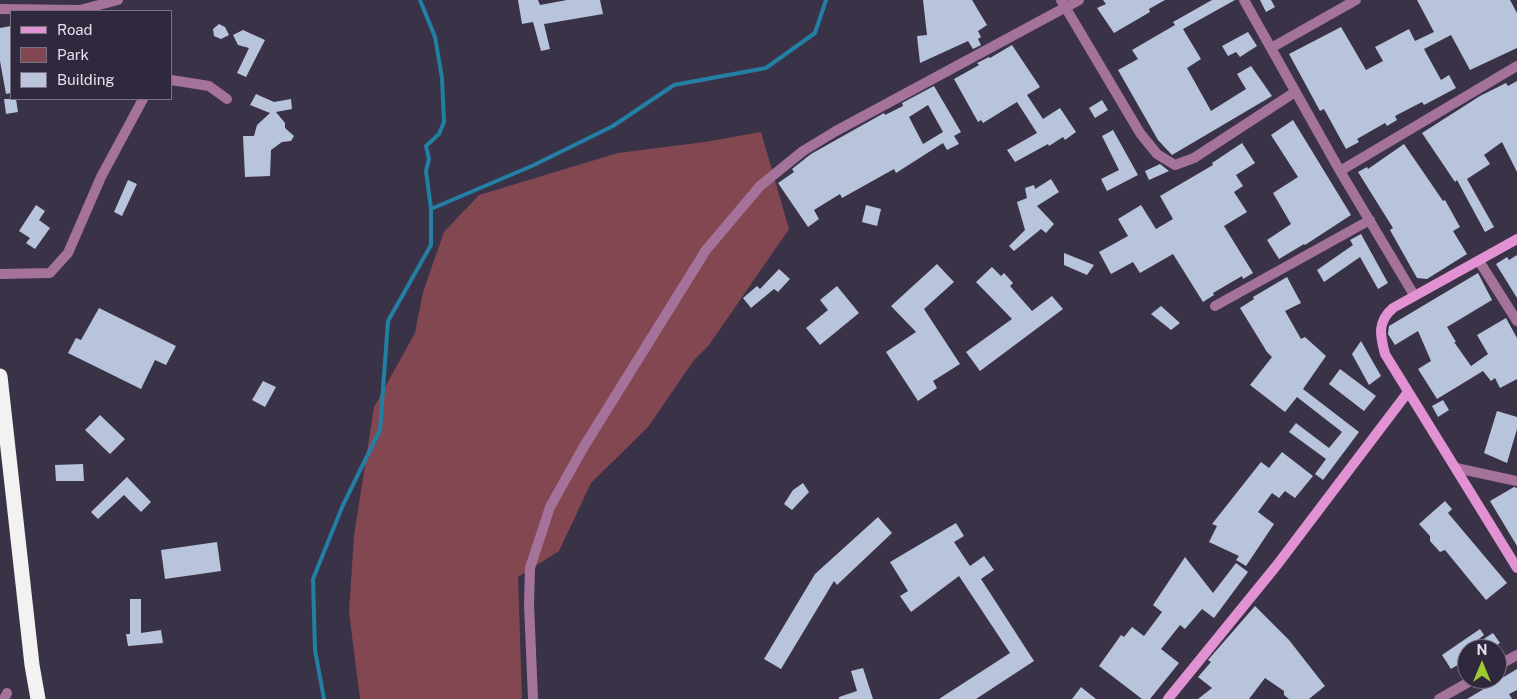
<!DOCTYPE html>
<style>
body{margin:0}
#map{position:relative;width:1517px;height:699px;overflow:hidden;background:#3a3347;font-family:"Public Sans",sans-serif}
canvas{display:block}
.legend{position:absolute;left:10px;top:10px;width:162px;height:90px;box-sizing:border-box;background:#30293d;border:1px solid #787283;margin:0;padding:6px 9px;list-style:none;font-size:15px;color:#e4e0ed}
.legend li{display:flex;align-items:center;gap:10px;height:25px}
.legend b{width:25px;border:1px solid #787283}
.north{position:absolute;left:1457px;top:639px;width:50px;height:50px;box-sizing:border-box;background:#30293d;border:1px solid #787283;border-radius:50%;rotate:0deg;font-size:14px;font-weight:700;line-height:20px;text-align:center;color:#e4e0ed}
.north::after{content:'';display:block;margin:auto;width:18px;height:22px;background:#9cca32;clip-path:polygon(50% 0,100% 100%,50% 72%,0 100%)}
</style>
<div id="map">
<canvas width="1517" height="699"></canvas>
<ul class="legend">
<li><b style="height:6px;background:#e292d2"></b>Road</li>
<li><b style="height:14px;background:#834752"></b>Park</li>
<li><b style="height:14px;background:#b8c4dc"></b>Building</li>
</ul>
<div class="north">N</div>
</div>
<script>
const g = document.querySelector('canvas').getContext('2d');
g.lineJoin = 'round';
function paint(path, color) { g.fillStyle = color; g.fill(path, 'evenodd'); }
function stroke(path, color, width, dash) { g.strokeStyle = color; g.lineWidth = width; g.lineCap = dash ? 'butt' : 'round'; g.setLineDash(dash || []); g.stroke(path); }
paint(new Path2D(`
 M761,132L789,229L709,345L694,360L648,427L591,483L559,551L518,577L522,699H360L349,612L354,536L374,407L415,333L423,292L444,232L479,195L618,153L705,142Z`), '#834752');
stroke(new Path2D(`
 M431,209L534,165L613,126L674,85L766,68L815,33L826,0
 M324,699L315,650L313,579L343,505L380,430L388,321L431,245V209L426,171L429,159L426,146L439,134L444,122L442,78L435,37L420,0`), '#237fa3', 4);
paint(new Path2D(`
 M518,0H538L540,5L567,0H600L603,14L544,24L550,49L541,51L533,22L522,24Z
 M923,0H972L987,25L978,31L981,37L978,39L981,45L973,49L968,41L920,63L917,36L927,35Z
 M1103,0H1165L1149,9L1150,12L1114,33L1097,8L1106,4Z
 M1212,0H1235L1183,29L1201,59L1187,68L1211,111L1246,89L1237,74L1251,66L1272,96L1172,155L1158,140L1118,70L1138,59L1132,50L1175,25L1173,22Z
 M1260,0H1271L1275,7L1266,12Z
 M1417,0H1510L1517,13V48L1470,70L1451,35L1424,49L1441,80L1449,75L1456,88L1424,105L1422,102L1395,116L1397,120L1387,126L1385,123L1357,139L1359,142L1346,149L1324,109L1320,111L1289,54L1341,27L1366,70L1383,61L1375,47L1409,29L1415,41L1434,32Z
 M219,24L225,27L229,35L221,39L214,36L213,29Z
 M11,26V93L6,94L0,61V28Z
 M243,30L265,40L246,77L237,73L249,48L238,45L233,35Z
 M1248,32L1257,46L1240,57L1236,52L1228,56L1222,46Z
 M1012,45L1040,87L1027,95L1043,119L1060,108L1076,132L1065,140L1063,137L1049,146L1048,144L1015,162L1007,150L1037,133L1017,102L983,123L981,120L978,122L954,79L979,65L977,63L989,57L990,58Z
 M1517,81V172L1502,142L1484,155L1490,164L1467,179L1494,227L1485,232L1457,180L1455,182L1422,133L1480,96L1506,83L1508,86Z
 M934,86L961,132L954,136L959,144L947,150L943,143L896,173L894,169L842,198L840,194L814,210L819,219L808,227L778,183L794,172L792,169L811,154L884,113L885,115L903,106L902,103ZM928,105L943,132L923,144L909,117Z
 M256,94L274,102L291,99L292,109L276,112L285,123V128L294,136L291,141L282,142L271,150L270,176L245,177L243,136H254L257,125L270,113L250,105Z
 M4,99H16L18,112L6,114Z
 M1102,100L1108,110L1095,118L1089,108Z
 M1293,120L1351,215L1305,245L1304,244L1279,259L1267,240L1291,224L1273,193L1298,177L1271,135Z
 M1113,130L1138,175L1107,191L1101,179L1119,170L1102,136Z
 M1242,143L1255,163L1236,175L1243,186L1234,192L1247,212L1224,226L1253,273L1243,279L1242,276L1213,293L1214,295L1203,302L1173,254L1140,273L1133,262L1111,274L1099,252L1128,236L1118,219L1141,205L1156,229L1173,219L1160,196L1213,165L1212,163Z
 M1404,144L1443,201L1445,200L1460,227L1453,231L1467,254L1427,279L1417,278L1390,230L1393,228L1358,172L1367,167L1368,169Z
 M1160,164L1169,171L1149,180L1145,171Z
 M1051,179L1059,192L1037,206L1054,224L1046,233L1041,229L1014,251L1009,246L1025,230L1017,202L1027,198L1025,188L1034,185L1035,189Z
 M128,180L137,184L122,216L114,212Z
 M36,205L45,211L39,220L50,228L35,249L26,243L30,238L19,231Z
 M866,205L881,209L877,226L862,222Z
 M1361,234L1388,283L1378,289L1360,257L1324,282L1317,270L1353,245L1350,240Z
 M1064,253L1094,265L1087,275L1064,265Z
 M1517,255V298L1496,264L1507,257L1509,260Z
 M937,264L954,282L924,309L960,364L933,381L937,388L918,401L886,352L916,332L891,306Z
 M992,267L1001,276L1004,273L1013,283L1010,286L1032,311L1052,296L1063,309L980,371L966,352L1012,319L976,282Z
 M779,269L790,279L778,292L774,289L751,308L743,298L757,286L760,289Z
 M1478,273L1492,300L1447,327L1456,342H1454L1471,366L1488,354L1477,335L1506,318L1517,338V379L1500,388L1495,378L1491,381L1483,371L1437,399L1418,369L1431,361L1418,331L1395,345L1388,334L1389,326Z
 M1287,277L1301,303L1285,311L1301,339L1305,337L1326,356L1303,389L1359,432L1323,480L1315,474L1326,459L1289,432L1296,423L1329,448L1342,432L1297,397L1285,412L1250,385L1272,357L1267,352L1240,308L1254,299L1253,297Z
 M837,286L859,313L820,345L806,328L828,310L820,300Z
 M1161,306L1180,323L1171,330L1151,314Z
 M99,308L176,346L166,365L155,360L141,389L68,353L76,338L81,340Z
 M1361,341L1381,376L1369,385L1352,354Z
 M1340,369L1376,396L1364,411L1329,384Z
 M263,381L276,387L265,407L252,400Z
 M1443,400L1449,410L1438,417L1432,406Z
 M1497,411L1517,417V429L1507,463L1484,453Z
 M100,415L125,439L110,454L85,430Z
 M1282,452L1313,476L1295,498L1285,491L1279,498L1272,493L1258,512L1274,524L1246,566L1236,560L1239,556L1209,542L1217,526L1212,524L1261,462L1269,468Z
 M83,464L84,481H56L55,465Z
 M127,477L151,502L141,512L124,495L98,519L91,512Z
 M803,483L809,492L792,510L784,504L793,490Z
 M1514,487L1517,488V546L1490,501Z
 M1445,501L1452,509L1448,513L1507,583L1486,600L1445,550L1440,552L1430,541V536L1419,524Z
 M878,517L892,533L837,585L834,581L781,669L764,659L815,574Z
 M956,523L964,536L954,542L970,566L984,556L994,570L981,579L1034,661L976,699H939L1010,653L959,576L911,612L900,596L908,591L890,562Z
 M217,542L221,571L165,579L161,550Z
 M1185,557L1213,593L1236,563L1248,572L1214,618L1202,609L1185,629L1180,625L1161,649L1179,663L1150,699H1142L1099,666L1121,635L1124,637L1132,627L1144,636L1162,612L1153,605Z
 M130,599H141V633L161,630L163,643L128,646L126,634H130Z
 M1255,606L1289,640L1325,686L1309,699H1289L1284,695V691L1265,678L1249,699H1198L1212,688L1198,677L1211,662L1208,660Z
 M1480,629L1484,635L1459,655L1464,661L1451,669L1442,655Z
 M1493,633L1500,643L1490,649H1484L1479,642Z
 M863,668L873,699H839V697L857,691L851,671Z
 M1517,669V690L1509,694L1512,699H1467Z
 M1081,687L1096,699H1072Z`), '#b8c4dc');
stroke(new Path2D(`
 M1061,0L1140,133L1157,154L1175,165L1194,158L1295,92
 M1244,0L1340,171L1414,295
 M0,9L80,10L118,0
 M1271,48L1356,0
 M171,80L209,86L227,99
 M1340,171L1517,66
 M1479,261L1517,321
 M0,274L50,273L68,253L101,177L143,99
 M1215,306L1370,220
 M1456,468L1517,481
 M1497,666L1517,655
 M4,699L7,693
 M533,699L529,604L530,568L550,507L583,448L706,250L760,186L803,151L836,131L1079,0
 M1439,699L1474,679`), '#a5729a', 10);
stroke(new Path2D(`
 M1517,239L1393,308C1377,322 1380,335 1385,354L1517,568
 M1168,699L1277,565L1408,392`), '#e292d2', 10);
stroke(new Path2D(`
 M0,376L32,665L38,699`), '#f2f2f2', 15);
</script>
